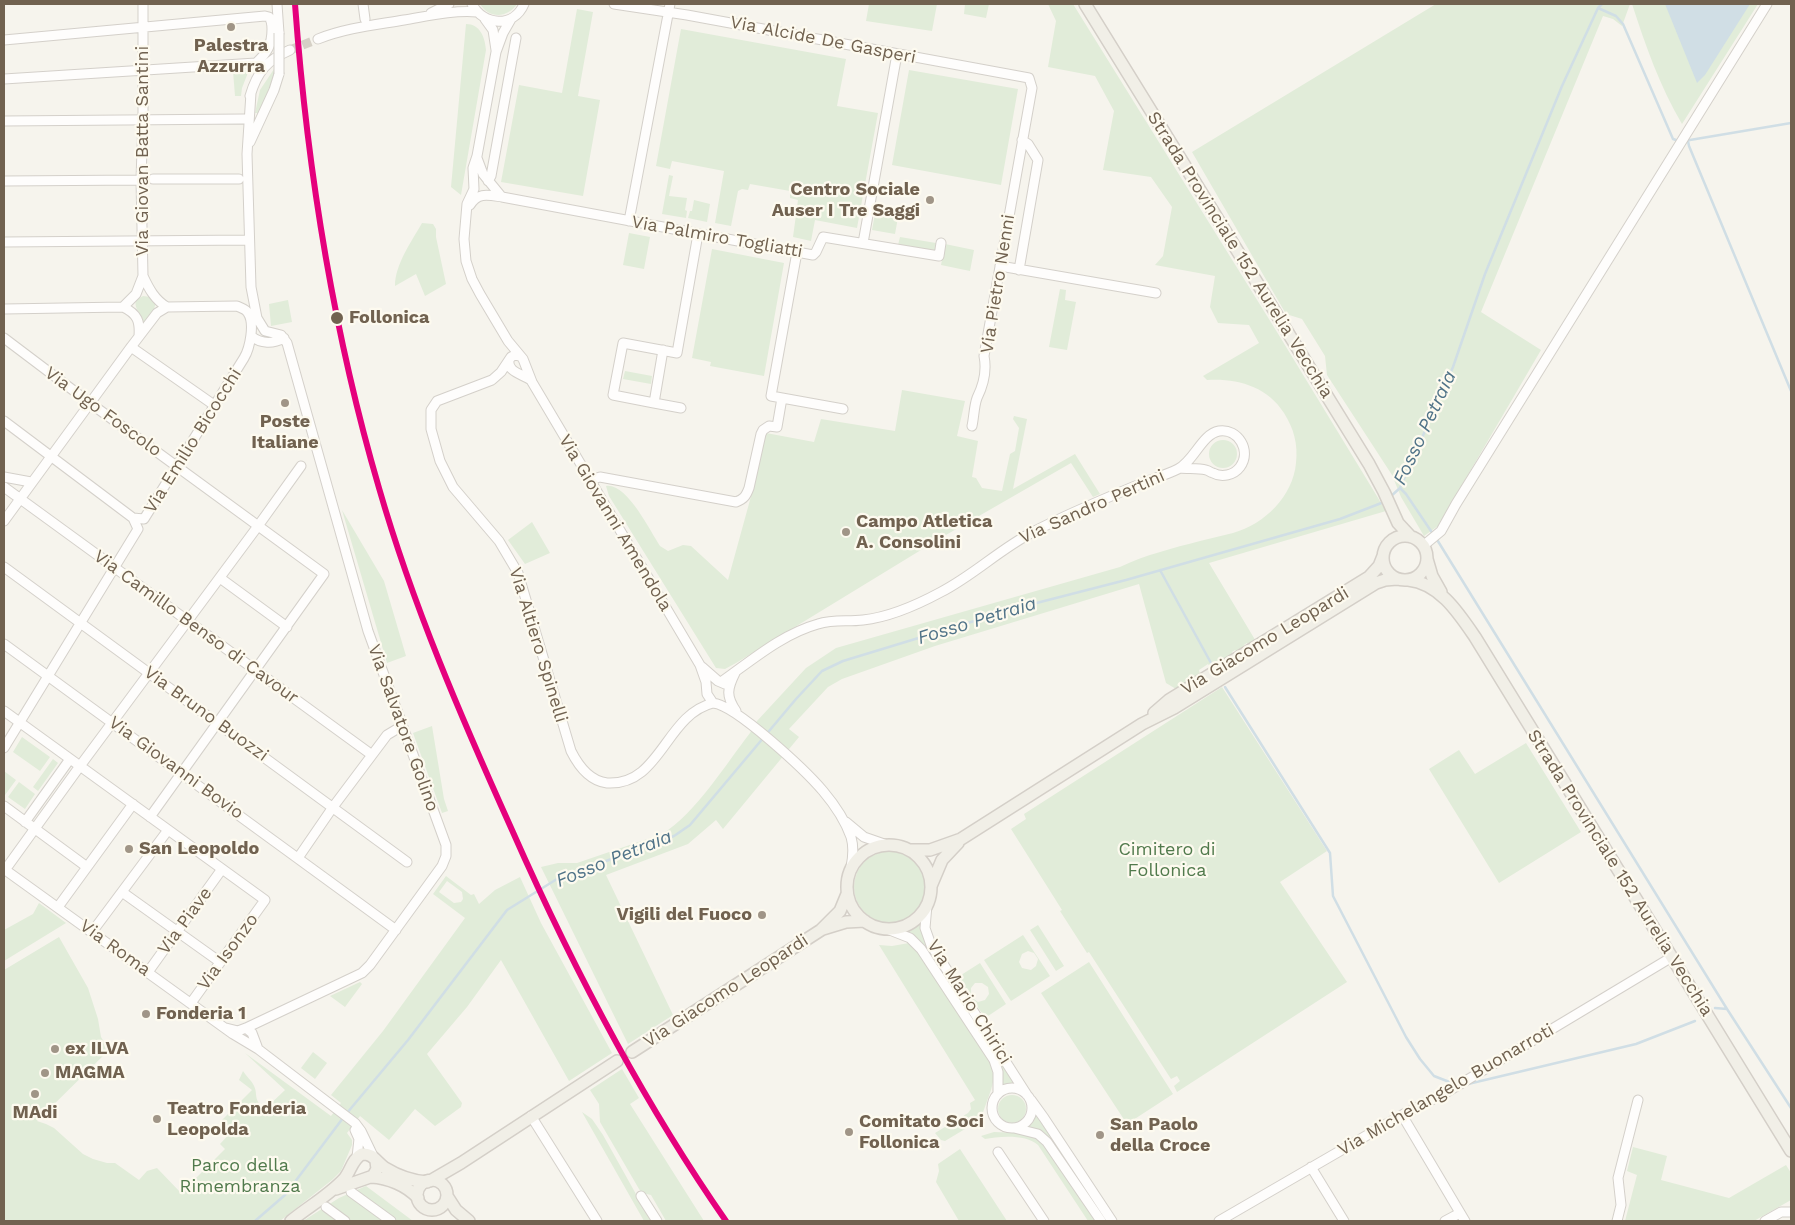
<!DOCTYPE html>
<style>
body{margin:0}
#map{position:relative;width:1795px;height:1225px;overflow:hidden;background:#f6f4ed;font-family:"Work Sans",sans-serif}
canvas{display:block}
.frame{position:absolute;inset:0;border:5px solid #716250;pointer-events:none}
</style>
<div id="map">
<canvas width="1795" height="1225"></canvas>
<div class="frame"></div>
</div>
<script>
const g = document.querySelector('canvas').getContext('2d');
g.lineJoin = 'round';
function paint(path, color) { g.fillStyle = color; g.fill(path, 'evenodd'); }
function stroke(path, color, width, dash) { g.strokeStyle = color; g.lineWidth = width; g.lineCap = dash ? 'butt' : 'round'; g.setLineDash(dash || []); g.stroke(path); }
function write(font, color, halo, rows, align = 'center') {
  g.font = font + ' "Work Sans",sans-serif'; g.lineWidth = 4.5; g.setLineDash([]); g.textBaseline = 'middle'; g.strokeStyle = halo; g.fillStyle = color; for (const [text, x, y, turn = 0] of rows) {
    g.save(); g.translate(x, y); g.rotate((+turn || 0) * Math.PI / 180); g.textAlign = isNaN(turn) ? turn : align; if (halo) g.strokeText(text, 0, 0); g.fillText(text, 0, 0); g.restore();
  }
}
paint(new Path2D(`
 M480,4H517C508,18 489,19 480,4Z
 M869,4H937L932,31L866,21Z
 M965,4H989L986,18L964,14Z
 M1048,4H1073L1277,332L1386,511L1209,563L1257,643L1250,647L1247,643L1244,645L1245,650L1238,654L1235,650L1232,652L1234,657L1223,663L1220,660L1211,668L1208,664L1199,670L1200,674L1176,689L1166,683L1139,584L935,646L842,679L828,687L789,729L799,737L723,829L716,820L688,844L606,875L673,1015L628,1044L541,867L558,863H577L662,834C695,814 726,764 750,733L757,721L806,668L836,648L1120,567C1145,555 1173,548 1200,541C1211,538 1222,536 1233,533C1265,524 1293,496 1296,463C1298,444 1294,429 1284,413C1267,386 1236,378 1207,380L1203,376L1259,343L1249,325L1218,323L1210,307L1215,276L1155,265L1163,256L1172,207L1151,177L1103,170L1114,111L1095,76L1048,67L1056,21Z
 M1436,4H1630L1622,26L1613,19L1603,16L1481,312L1541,350L1438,526L1424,536L1401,497L1392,475L1327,375L1325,356L1302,319L1286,314L1192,152Z
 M1632,4H1758L1682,124C1660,87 1645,44 1632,4Z
 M577,9L593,12L578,96L600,100L583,196L501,182L519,85L562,93Z
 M466,24C480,24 485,37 486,50L461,195L451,187Z
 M681,29L846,59L837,106L878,113L857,228L815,220L811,241L793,237L798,200L790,198V191L750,184L748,190L742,189L738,191L731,226L715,223L724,171L672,161L670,169L656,166Z
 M274,69V77L260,113H255L260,90Z
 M249,70L242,88L241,96H235L233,71Z
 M909,70L1018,89L1001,185L892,165Z
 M669,175L673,176L669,196L687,198L685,210L687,211L686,218L662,214Z
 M694,200L710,204L707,222L688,218L690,211H692Z
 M876,208L899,212L895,234L872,230Z
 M422,223L433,224L436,229V237L446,284L425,296L416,274L395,286C395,264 412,241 422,223Z
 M629,233L650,237L644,269L623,265Z
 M900,237L936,243L935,252L898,245Z
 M945,244L974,250L970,271L941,265Z
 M712,249L784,263L764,376L710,366L711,362L692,358Z
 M1060,289L1066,290L1065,300L1076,302L1067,350L1049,347Z
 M143,296C165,298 152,314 144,324C143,315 133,309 136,300Z
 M288,300L292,322L271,326L269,304Z
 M625,371L652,376L651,384L623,379Z
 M902,390L965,401L957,436L978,441L972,477L976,478L982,488L1002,491L1010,454L1015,451L1019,428L1013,419L1014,416L1027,419L1013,489L1075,454L1100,494L1093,497L1071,463L939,539L736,663L725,669L716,668L609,496L606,486C627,483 650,531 660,546L668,551L683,545L691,546L728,580L750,500L766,433L814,442L821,419L895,431Z
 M1209 454a14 14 0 1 1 28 0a14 14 0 1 1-28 0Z
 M342,510L384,581L406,656L387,663Z
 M532,522L550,553L525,564L508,540Z
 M1222,687L1327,851L1280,882L1347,982L1177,1092L1174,1086L1180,1081L1177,1076L1171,1079L1089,952L1087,953L1060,911L1062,910L1011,829L1026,819L1024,814Z
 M432,726L444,799L448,811L442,813L413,733Z
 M22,737L50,757L40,771L13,752Z
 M1526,743L1581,832L1499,883L1429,769L1459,750L1475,774Z
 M53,759L58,763L38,791L33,787Z
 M4,771L16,780L5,795L4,793Z
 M19,782L35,794L25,809L8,797Z
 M854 887a36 36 0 1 1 72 0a36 36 0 1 1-72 0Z
 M446,876L471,895L474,894L479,904L495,890L520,877L541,923L612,1053L569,1081L501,960L467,1007L427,1054L462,1103L461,1107L435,1126L415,1109L389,1140L360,1116L347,1133L352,1140V1145L341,1171L332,1180L280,1221H4V970L59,937L88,988L98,1019L101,1037L109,1050L37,1121L46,1124L54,1128L83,1154L93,1159L107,1163H115L139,1180L147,1171L157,1168L181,1193L225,1149L220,1144L232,1131L221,1121L252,1090L239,1080L243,1071C246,1076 251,1080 253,1084C259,1094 252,1097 264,1110L285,1090L245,1053L331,1116L341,1103L331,1095L383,1031L465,918L433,894ZM447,881L462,892L463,899L461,902L454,903L439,892Z
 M39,903L66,923L4,961V930L33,914Z
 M921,920V927L1018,1083L1000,1085L999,1065L903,931Z
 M1038,925L1064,966L1056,971L1030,930Z
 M1023,935L1050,976L1011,1001L984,960ZM1028,951L1034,953L1038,959L1036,966L1031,970L1022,968L1019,962L1022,954Z
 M909,943L915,947L990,1061L994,1078L991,1090L982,1115L970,1126L945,1141L941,1140L935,1133L968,1113L971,1109L970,1103L975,1100L879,945L892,946Z
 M1089,962L1173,1094L1127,1124L1041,993Z
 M980,963L1006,1004L985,1018L958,977ZM975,983H982L988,987L989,994L985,1000L978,1002L971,997V988Z
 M360,982L362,984L345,1007L330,996Z
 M313,1052L327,1063L315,1079L301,1068Z
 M622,1069L639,1098L630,1104L704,1221H666L651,1195L642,1193L639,1189L600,1122L599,1104L590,1090Z
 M998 1109a14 14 0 1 1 28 0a14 14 0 1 1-28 0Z
 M582,1112L592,1119L603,1135L651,1221H644Z
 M1036,1112L1109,1221H1104L1053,1143L1028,1127L1034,1119Z
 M994,1132L1019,1133L1034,1136L1044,1142L1097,1221H1088L1038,1145C1027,1134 999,1136 985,1139L981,1136Z
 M1633,1147L1667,1156L1661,1180L1729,1198L1786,1165L1791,1173V1200L1754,1221H1625L1637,1175L1627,1171Z
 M960,1149L1007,1221H959L936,1182L939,1171L938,1164Z
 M366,1186L413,1221H303L339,1198Z`), '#e1ecd9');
paint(new Path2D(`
 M1665,4H1750L1705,75L1697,83Z`), '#d0dee5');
stroke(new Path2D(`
 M1598,8L1616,16L1623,24L1673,139L1679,141
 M1684,141L1791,123
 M1688,141L1689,146L1791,391
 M1400,488L1406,494L1433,534
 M1390,497L1400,488L1453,367L1485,274L1562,86L1598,8L1602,4
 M1436,538L1727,1009
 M1160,570L1211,663
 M1225,687L1330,853L1333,896L1406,1037L1420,1059L1434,1076L1452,1083
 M1715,1008L1727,1009L1791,1108
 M1468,1084L1636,1044L1695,1021
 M347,1113L408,1040L507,910L557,879L674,836L690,825L796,699L822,671L843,661L1017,608L1126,580L1340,519L1384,502
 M255,1221L285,1195L343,1118`), '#d0dee5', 2.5);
stroke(new Path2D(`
 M290,50L318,39`), '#d5d0c6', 9, [9, 4.5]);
const minor = new Path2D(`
 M277,4L279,33
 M363,4L365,19
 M472,4C483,26 514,28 524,4
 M614,4L687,15L1029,78L1032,88L984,356C987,371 983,386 977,398C974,406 974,417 972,426
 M431,13L449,4
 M485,19L493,30L496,50
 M511,19L503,33L496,52L477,156L473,168L474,189L467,204L464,239L466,261L472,279L480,294L508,341L523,359L532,382L700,665L706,682L707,694L713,703C736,705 806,771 823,791C834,804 845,820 851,837C854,847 853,857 851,867
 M318,39C346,28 375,25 404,20C428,16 453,10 477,12
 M4,40L265,16L269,17C272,21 272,24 272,29C272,45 267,53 256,63L4,79
 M250,96C257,72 267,60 290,50
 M4,121L244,119
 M250,142L274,90L279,74
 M477,158L483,174L501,196
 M153,179H239
 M4,181L141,180
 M488,181L491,176L516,38
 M470,205C478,192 488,195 502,197L813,255L816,252L823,237L939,256L941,243
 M629,221L670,4
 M4,242L249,240
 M863,243L897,54
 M797,252L771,396L843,409
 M1000,266L1156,293
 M1019,270L1038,160L1028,144L1022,140
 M123,307L136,294L143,276L141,180L143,119V4
 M4,309L123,307C138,314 140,322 139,336
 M251,336C261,344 273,344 284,338
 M4,338L90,403L324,574L150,817
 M131,347L214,405
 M663,350L654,403L613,395L623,343L677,353L698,234
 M520,356L515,355L511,357L501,372L492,380L437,401L431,410V429L440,461L453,487L499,541L518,573L571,751C578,765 590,781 607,783C661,786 665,715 713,703
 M509,360C507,372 522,374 531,380
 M654,403L681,408
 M4,421L133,518L138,529L4,748
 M4,477L31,482
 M590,480L600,477L736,502C744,499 746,496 749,488L761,434L763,430L769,426L777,427L782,398
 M4,487L372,755
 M133,518L144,519L244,358C250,348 255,323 248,313C246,309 241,308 237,306L167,307C155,300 149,289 143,276
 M4,521L131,347L157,313L167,307
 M1423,546L1441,531L1456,504L1767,4
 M4,567L407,862
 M220,578L287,627
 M4,644L396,930
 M702,667L718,681L725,684
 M735,673C727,689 726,696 736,711
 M721,682C751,661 782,634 818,624C833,619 848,622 863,620C891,617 917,605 941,592C974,575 1000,549 1033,532C1067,514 1104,499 1140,484C1152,479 1166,475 1178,469C1194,461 1202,434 1219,431C1238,428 1252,451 1240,467C1234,475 1222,478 1213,473C1209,472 1210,471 1206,470C1198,468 1188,469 1180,468
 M4,711L265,900L191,1003
 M4,806L87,867
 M25,822L70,759
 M846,822L864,837L887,845
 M298,858L333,807L387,735L402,726
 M4,869L233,1034L258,1049L355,1123L361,1131L373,1156
 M5,870L80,766L258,526L301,466
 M122,892L220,962
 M927,905L925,928L931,945L1027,1095
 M58,907L133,804
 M887,929L910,938L921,949L994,1060L998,1072V1094
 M92,932L168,830
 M148,972L222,869
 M226,1028L238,1031L246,1028L362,973L370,965L442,866L446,856V845L368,631L287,343L281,335L265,331L257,318L251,287L247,154L251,93
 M246,1028L252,1033L258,1049
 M992 1108a20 20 0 1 1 40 0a20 20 0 1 1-40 0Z
 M1031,1100L1044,1118L1112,1221
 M1402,1115L1465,1221
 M531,1116L597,1221
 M1014,1128L1038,1134L1047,1142L1101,1221
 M355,1130L359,1139L357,1157
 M998,1152L1044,1221
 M1311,1167L1344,1221
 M351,1192L391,1221
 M641,1196L657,1221
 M326,1207L345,1221
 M1219,1221L1402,1115L1447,1092L1672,957
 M1445,1221L1460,1213
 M1617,1221L1621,1205L1618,1178L1638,1100
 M1765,1221L1781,1212H1791`);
const major = new Path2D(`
 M1085,4L1369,464L1384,492L1398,523L1411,537
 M1383 558a22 22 0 1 1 44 0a22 22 0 1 1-44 0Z
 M1427,559L1432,576L1441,592
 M1408,580C1439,583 1458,612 1475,637L1791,1151
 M1154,713L1169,700L1369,577L1379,566L1383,556
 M847 887a42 42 0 1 1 84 0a42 42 0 1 1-84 0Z
 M909,850H930L961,839L1142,724L1174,708L1376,583L1385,580L1397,579
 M931,886L942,860L958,843
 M823,929L846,922L865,921
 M632,1052L821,930L840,911L847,894
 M371,1177C388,1178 406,1185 418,1198
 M417 1195a15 15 0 1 1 30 0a15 15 0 1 1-30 0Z
 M430,1181L461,1163L617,1061
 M336,1189L373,1176L377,1169L376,1161
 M447,1196L456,1210L469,1221
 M291,1221C308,1207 328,1196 344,1179C351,1171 352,1159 362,1154C373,1153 376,1162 385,1168C398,1176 412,1181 427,1182`);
stroke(minor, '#d4d0ca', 11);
stroke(major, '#d4cfc8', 14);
stroke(minor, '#fefdfc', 9);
stroke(major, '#f1efe7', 11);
const minorBridge = new Path2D(`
 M279,33V74`);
stroke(minorBridge, '#d4d0ca', 11, []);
stroke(minorBridge, '#fefdfc', 9);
stroke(new Path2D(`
 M295,4C307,167 333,331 379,488C413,606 462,719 512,830C572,966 641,1099 726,1221`), '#e5007d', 6);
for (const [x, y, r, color] of [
 [231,27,5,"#a09587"],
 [930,200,5,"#a09587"],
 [337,318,7,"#716250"],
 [285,403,5,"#a09587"],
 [846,532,5,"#a09587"],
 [129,849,5,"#a09587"],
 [762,915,5,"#a09587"],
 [146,1014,5,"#a09587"],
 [55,1049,5,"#a09587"],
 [45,1073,5,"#a09587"],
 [35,1094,5,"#a09587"],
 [157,1119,5,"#a09587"],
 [849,1132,5,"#a09587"],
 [1100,1135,5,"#a09587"]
]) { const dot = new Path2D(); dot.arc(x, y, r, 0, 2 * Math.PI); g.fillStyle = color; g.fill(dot); stroke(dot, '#fdfaef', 2); }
write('18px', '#716250', '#fdfaef', [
 ["Via Alcide De Gasperi",823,40,11],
 ["Via Giovan Batta Santini",143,151,-90],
 ["Via Palmiro Togliatti",717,237,10],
 ["Strada Provinciale 152 Aurelia Vecchia",1240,255,58],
 ["Via Pietro Nenni",998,284,-81],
 ["Via Ugo Foscolo",103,412,36],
 ["Via Emilio Bicocchi",193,441,-58],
 ["Via Sandro Pertini",1092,507,-24],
 ["Via Giovanni Amendola",615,523,59],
 ["Via Camillo Benso di Cavour",196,627,36],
 ["Via Giacomo Leopardi",1265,641,-31],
 ["Via Altiero Spinelli",538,645,73],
 ["Via Bruno Buozzi",206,714,36],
 ["Via Salvatore Golino",403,728,70],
 ["Via Giovanni Bovio",176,768,36],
 ["Strada Provinciale 152 Aurelia Vecchia",1620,873,58],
 ["Via Piave",185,921,-54],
 ["Via Roma",115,948,36],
 ["Via Isonzo",228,952,-54],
 ["Via Giacomo Leopardi",726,991,-33],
 ["Via Mario Chirici",969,1002,58],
 ["Via Michelangelo Buonarroti",1446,1090,-30]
]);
write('bold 18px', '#716250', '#fdfaef', [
 ["Palestra",231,46,"center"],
 ["Azzurra",231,67,"center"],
 ["Centro Sociale",920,190,"right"],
 ["Auser I Tre Saggi",920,211,"right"],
 ["Poste",285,422,"center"],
 ["Italiane",285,443,"center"],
 ["Campo Atletica",856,522],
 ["A. Consolini",856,543],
 ["San Leopoldo",139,849],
 ["Vigili del Fuoco",752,915,"right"],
 ["Fonderia 1",156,1014],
 ["ex ILVA",65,1049],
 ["MAGMA",55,1073],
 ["Teatro Fonderia",167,1109],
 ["Leopolda",167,1130],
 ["MAdi",35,1113,"center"],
 ["Comitato Soci",859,1122],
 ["Follonica",859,1143],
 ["San Paolo",1110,1125],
 ["della Croce",1110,1146]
], 'left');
write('bold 18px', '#716250', '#fdfaef', [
 ["Follonica",349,318]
], 'left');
write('18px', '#517a4c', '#fdfaef', [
 ["Cimitero di",1167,850],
 ["Follonica",1167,871],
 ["Parco della",240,1166],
 ["Rimembranza",240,1187]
]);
write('italic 19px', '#507388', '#fdfaef', [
 ["Fosso Petraia",1425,428,-65],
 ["Fosso Petraia",977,621,-17],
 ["Fosso Petraia",614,859,-22]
]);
</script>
